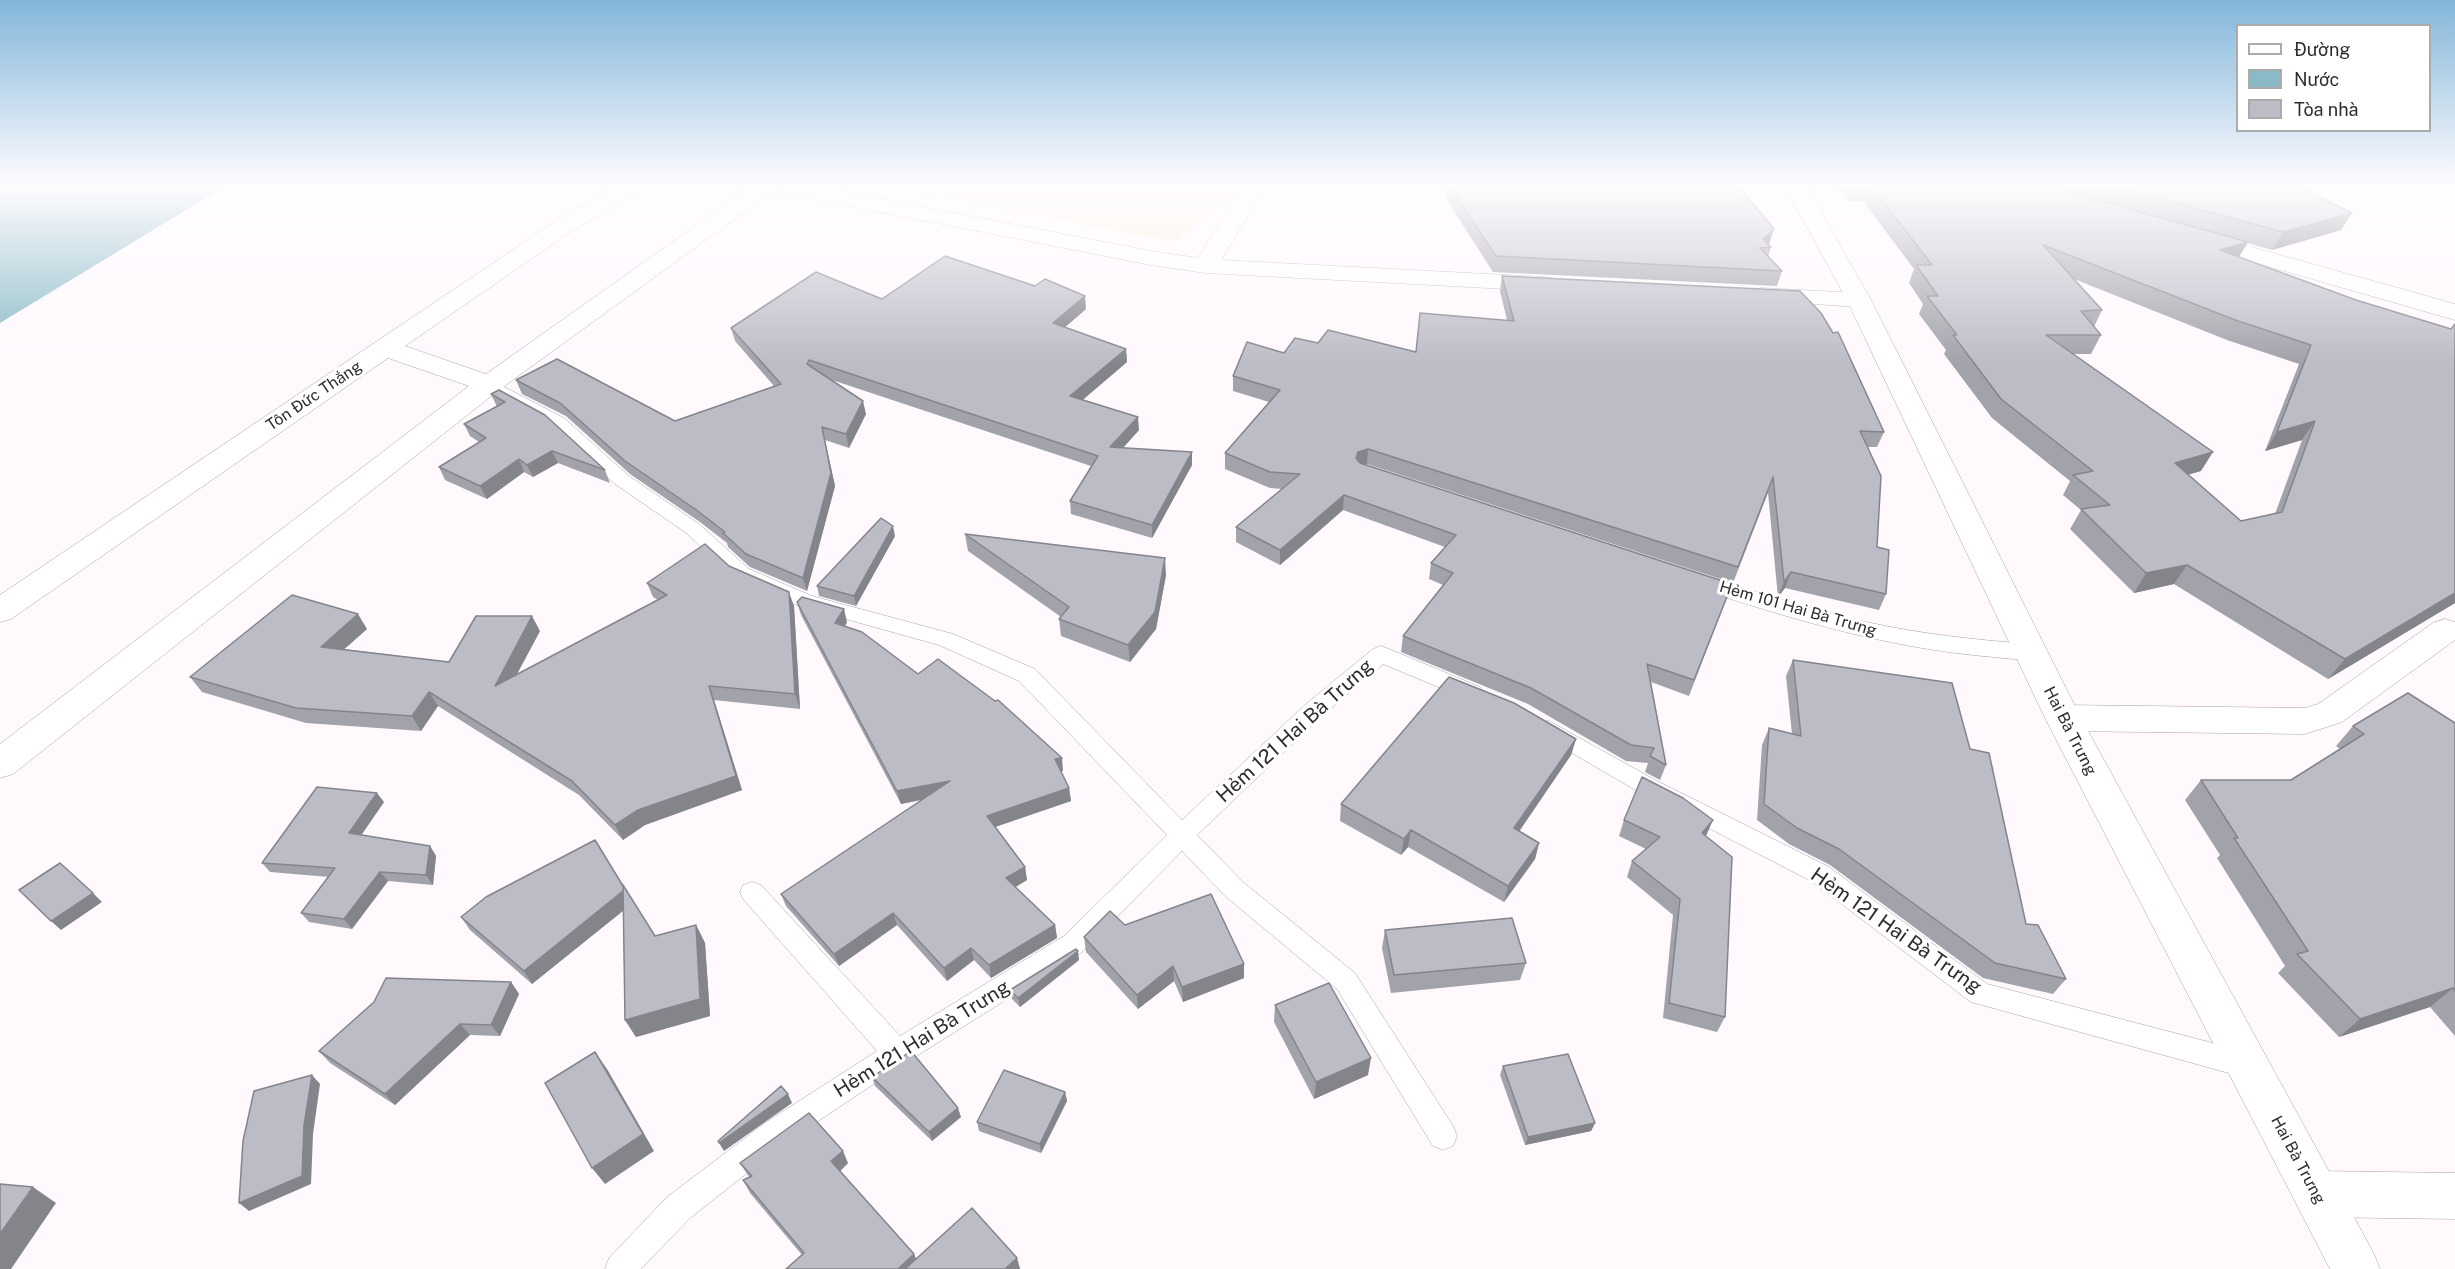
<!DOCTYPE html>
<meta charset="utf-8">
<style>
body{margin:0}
#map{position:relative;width:2455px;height:1269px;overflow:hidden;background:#fff9fe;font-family:"Public Sans",sans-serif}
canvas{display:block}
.legend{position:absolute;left:2236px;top:24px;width:195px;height:108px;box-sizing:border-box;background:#fff;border:2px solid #acabac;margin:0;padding:8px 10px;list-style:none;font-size:18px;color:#2f2c2f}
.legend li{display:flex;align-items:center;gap:12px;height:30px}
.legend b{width:30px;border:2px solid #acabac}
</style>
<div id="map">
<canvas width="2455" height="1269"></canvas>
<ul class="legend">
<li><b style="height:8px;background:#fff"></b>Đường</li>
<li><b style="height:16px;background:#89bac5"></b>Nước</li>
<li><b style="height:16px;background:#bcbcc7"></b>Tòa nhà</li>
</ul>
</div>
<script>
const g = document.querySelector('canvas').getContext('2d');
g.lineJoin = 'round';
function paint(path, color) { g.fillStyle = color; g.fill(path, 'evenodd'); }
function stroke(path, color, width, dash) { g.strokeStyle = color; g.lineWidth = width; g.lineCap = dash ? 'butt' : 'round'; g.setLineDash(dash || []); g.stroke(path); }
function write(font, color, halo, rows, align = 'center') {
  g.font = font + ' "Public Sans",sans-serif'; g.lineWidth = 6; g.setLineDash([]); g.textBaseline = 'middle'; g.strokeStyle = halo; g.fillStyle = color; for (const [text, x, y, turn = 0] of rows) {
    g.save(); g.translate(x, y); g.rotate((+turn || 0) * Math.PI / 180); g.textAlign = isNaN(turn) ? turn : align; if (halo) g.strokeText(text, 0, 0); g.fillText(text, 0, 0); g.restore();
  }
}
paint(new Path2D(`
 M892,187H1244L1174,242Z`), '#f9f1db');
paint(new Path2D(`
 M0,187H224L0,323Z`), '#89bac5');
const service = new Path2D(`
 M489,379L564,418L629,476L699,524L749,569L812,596L953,634L1035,669L1182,820L1306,704L1373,649L1381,646L1389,649L1480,687L1483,693L1480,699L1472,701L1383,664L1322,716L1197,835L1243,882L1355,973L1453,1126L1457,1136L1453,1146L1443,1150L1433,1146L1337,989L1225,896L1182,851L1082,952L907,1062L785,1143L689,1219L641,1269H605L609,1258L667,1197L765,1123L877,1051L743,899L740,892L743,885L752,882L761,885L900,1036L1064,936L1167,835L1019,681L939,645L799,606L735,579L685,532L615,484L552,426L483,388L480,384L483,380Z
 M1703,576C1758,592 1811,609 1866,622C1921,634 1975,640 2030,644L2038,647L2041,652L2038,657C2021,662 2000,657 1983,656C1884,647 1789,618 1696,588L1693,583L1696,578Z
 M1549,721L1655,780L1829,867L1987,984L2247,1052L2257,1056L2261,1065L2257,1074L2247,1078L1971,1002L1811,881L1639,792L1541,735L1538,729L1541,723Z`);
const minor = new Path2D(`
 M616,187H642L639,192L573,230L405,346L486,374L750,187H775L772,192L499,390L13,774L0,778V744L469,386L388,358L11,619L0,622V595L557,220Z
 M777,187H820L1151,251L1198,258L1237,196L1248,187H1272L1254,205L1221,260L1545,277L1554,279L1557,284L1554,289L1545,291L1205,273L1151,265L788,194L780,192Z
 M2198,232L2455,304V320L2190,244L2186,239L2190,234Z
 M1762,288L1859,293L1868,295L1871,300L1868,305L1859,307L1753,300L1750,295L1753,290Z
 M2445,619L2455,622V640L2342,722L2305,734L2063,731L2051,727L2045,718L2051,709L2063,705L2305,708L2318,704L2433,623Z`);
const tertiary = new Path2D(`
 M2316,1171L2455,1173V1219L2316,1217L2300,1210L2293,1194L2300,1178Z`);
const secondary = new Path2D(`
 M1785,187H1807L1871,300L2081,718L2373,1252L2380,1269H2330L2045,718L1847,300Z`);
stroke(service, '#aaa1a9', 1);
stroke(minor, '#aaa1a9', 1);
stroke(tertiary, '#aaa1a9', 1);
stroke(secondary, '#aaa1a9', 1);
paint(service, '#fff');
paint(minor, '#fff');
paint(tertiary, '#fff');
paint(secondary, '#fff');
paint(new Path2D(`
 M1447,187H1739L1769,244L1768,245L1771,247L1768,257L1782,271L1777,286L1493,272L1445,197Z
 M1839,187H2300L2341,230L2272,250L2247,243L2239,257L2356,300L2455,603L2328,679L2174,584L2134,593L2070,529L2081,510L2063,495L2070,481L1992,418L1944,354L1946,350L1919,314L1923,304L1909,283L1914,269L1863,201H1849ZM2074,279L2227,340L2299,364L2265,451L2302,440L2275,514L2241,521L2188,474L2201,471L2073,354H2091L2101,335L2094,327L2102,310Z
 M1502,276L1884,432L1877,447H1867L1877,547L1886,594L1879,610L1785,588L1778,597L1768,493L1733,583L1367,464H1365L1726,600L1689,696L1651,682L1666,765L1660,780L1645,772L1648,763L1626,761L1528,704L1401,652L1403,636L1443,585L1429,579L1431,563L1445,547L1343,510L1280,565L1236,542V527L1282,489L1270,488L1225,469V453L1269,402L1233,391V376L1284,353L1318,343L1416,352L1507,320L1500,291Z
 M882,299L1086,309L1065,327L1126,349L1127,362L1082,400L1139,430L1123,448L1192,452V465L1152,538L1071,514L1070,501L1091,466L832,380L866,414L849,448L825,440L835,486L807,591L750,567L728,547L727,543L700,522L630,474L566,416L522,394L516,380L675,421L774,386L735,341L731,328Z
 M499,390L605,470L610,483L558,463L533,477L524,472L487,499L445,480L439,467L479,442L470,436L464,424L497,407L491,394Z
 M965,534L1166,575L1156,629L1130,662L1061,636L1059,619L1061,617L968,551Z
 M895,536L856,606L819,596L817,586Z
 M729,566L794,606L800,709L714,700L742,790L645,825L623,840L579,795L438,706L421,731L306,723L202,692L190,677L367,629L344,649L449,662L540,631L517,674L658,600L653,597L647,583Z
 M797,602L847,622L845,626L1063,771H1061L1069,788L1071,801L995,827L1025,867L1027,880L1015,887L1055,925L1057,938L991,978L974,960L947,981L897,925L839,966L786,906L781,894L921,800L901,804L801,615Z
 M1793,660L1970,749L2026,924L2066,979L2053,994L1983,978L1830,865L1789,844L1757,820L1762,745L1769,728L1792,734L1786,676Z
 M2455,723V1036L2430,1007L2339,1037L2278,973L2285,966L2217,858L2220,855L2185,800L2201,780H2291L2340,749L2336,746L2353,726Z
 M1576,739L1571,755L1519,831L1539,843L1535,859L1504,902L1408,847L1401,855L1340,821L1341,804Z
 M384,802L361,835L430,846L436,856L433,885L388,881L352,929L309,922L301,913L329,877L270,872L262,863Z
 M1624,820L1706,836L1725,1017L1717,1032L1663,1018L1673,915L1627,877L1632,861L1646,849L1619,836Z
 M595,840L655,936L696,925L705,943L710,1016L636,1037L625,1020L623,910L532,984L470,930L461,917Z
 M1125,925L1244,964V978L1183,1002L1174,981L1138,1009L1086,952L1084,937Z
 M1385,930L1526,963L1520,980L1391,993L1382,948Z
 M1079,960L1020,1007L1012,999L1010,990Z
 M511,982L519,994L500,1036L470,1035L395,1105L330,1063L319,1051Z
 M1275,1005L1368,1075L1314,1099L1274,1022Z
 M1503,1066L1595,1123L1591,1131L1525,1145L1500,1075Z
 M872,1077L961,1117L932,1141L875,1086Z
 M1065,1092L1067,1101L1041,1153L979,1131L977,1122Z
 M740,1163H848L840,1171L914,1254L916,1259L1017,1258L1020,1269H786L802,1255L750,1193L743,1180L749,1177Z`), '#a2a2ab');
paint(new Path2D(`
 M2352,213L2341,230L2272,250L2283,232Z
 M1774,229L1769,244L1765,248L1763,239Z
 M2248,242L2237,260L2220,250Z
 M1085,296L1086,309L1055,336L1053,323Z
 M1126,349L1127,362L1071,410L1070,396Z
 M863,401L866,414L849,448L846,434Z
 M1138,417L1139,430L1111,461L1110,447Z
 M2315,421L2302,440L2265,451L2277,432Z
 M822,427L835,486L807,591L803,578Z
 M1368,449L1367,464L1357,467L1356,458L1358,452Z
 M552,451L558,463L533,477L527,465Z
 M1192,452V465L1152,538V525Z
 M2213,452L2201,471L2164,482L2175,463Z
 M519,459L524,472L487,499L480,486Z
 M1344,495L1343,510L1280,565V550Z
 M893,526L895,536L856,606L854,596Z
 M1165,558L1166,575L1156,629L1130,662L1128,645Z
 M2187,565L2174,584L2134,593L2146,573Z
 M1791,572L1785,588L1778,597L1784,582Z
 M789,592L794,606L800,709L795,694Z
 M2455,593V603L2328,679L2345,659Z
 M844,609L847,622L839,636L835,623Z
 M358,614L367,629L331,661L321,647Z
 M532,616L540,631L503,700L495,686Z
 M709,686L714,700L742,790L645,825L623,840L615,825L638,810Z
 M429,692L438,706L421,731L412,716Z
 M1576,739L1571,755L1510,845L1514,828Z
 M1062,758L1063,771L1057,772L1055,759Z
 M950,781L953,793L901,804L897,791Z
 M1069,788L1071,801L989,829L987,816Z
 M377,793L384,802L356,843L349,833Z
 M1713,820L1706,836L1702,833Z
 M1411,830L1408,847L1401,855L1404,839Z
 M1539,843L1535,859L1504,902L1508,886Z
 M430,846L436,856L433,885L426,875Z
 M1025,867L1027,880L1009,891L1006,878Z
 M380,872L388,881L352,929L344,919Z
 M625,890L633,903L532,984L524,971Z
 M93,893L102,902L61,930L51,921Z
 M893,913L897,925L839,966L834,954Z
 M696,925L705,943L710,1016L636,1037L625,1020Z
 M1055,925L1057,938L991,978L989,965Z
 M971,948L974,960L947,981L944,968Z
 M1078,951L1079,960L1020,1007L1018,998Z
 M1244,964V978L1183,1002L1182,987Z
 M1173,966L1174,981L1138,1009L1137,995Z
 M511,982L519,994L500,1036L491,1025Z
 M2453,988L2430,1007L2339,1037L2360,1019Z
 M460,1024L470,1035L395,1105L385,1094Z
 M595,1052L607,1069L654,1151L605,1184L592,1168Z
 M1371,1058L1368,1075L1314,1099L1316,1082Z
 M312,1075L320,1084L313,1134L311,1184L249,1211L239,1203L304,1125Z
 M1065,1092L1067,1101L1041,1153L1040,1144Z
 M788,1094L792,1103L724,1151L719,1143Z
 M958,1108L961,1117L932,1141L929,1132Z
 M1595,1123L1591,1131L1525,1145L1528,1137Z
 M843,1151L848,1163L837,1174L831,1161Z
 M33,1187L56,1203L11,1269H0V1234Z
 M914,1254L919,1266L916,1269H898Z
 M1017,1258L1020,1269H1005Z`), '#84848b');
const building = new Path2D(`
 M1450,187H1739L1774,229L1763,239L1771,247L1760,248L1782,271L1496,256Z
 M1872,187H2059L2097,200L2248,242L2220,250L2356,300L2451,329L2455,324V593L2345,659L2187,565L2146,573L2081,509L2110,505L2073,475L2093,471L2001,399L1953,335H1957L1927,296H1938L1916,265H1932ZM2043,245L2238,321L2311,345L2277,432L2315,421L2282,512L2241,521L2175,463L2213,452L2046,335H2101L2081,311L2102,310Z
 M2118,187H2300L2352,213L2283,232Z
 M945,256L1035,286L1045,279L1085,296L1053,323L1126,349L1070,396L1138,417L1110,447L1192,452L1152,525L1070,501L1098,456L809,360L807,364L863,401L846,434L822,427L831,473L803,578L746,554L723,533L725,532L695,509L625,461L560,403L516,380L557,359L675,421L781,384L731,328L816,272L882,299Z
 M1502,276L1800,291L1821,313L1833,333L1838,332L1884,432L1860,431L1881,476L1877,547L1889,550L1886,594L1791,572L1784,582L1773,477L1738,567L1368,449L1358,452L1356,458L1360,463L1732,584L1694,680L1647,664L1666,765L1650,756L1654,748L1631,745L1531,688L1403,636L1453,573L1431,563L1456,535L1344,495L1280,550L1236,527L1300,474L1270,472L1225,453L1280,390L1233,376L1247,342L1284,353L1295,338L1318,343L1328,330L1416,352L1420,313L1514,321Z
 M499,390L545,415L605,470L552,451L527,465L519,459L480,486L439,467L486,438L464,424L505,402L491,394Z
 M881,518L893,526L854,596L817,586Z
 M965,534L1165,558L1155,612L1128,645L1059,619L1069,607Z
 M705,544L729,566L789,592L795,694L709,686L736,776L638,810L615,825L572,781L429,692L412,716L296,708L190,677L292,595L358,614L321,647L449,662L476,616H532L495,686L667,595L647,583Z
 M802,597L844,609L835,623L862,632L918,674L938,659L995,701L998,700L1062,758L1055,759L1069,788L987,816L1025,867L1006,878L1055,925L989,965L971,948L944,968L893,913L834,954L781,894L950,781L897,791L797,602Z
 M1793,660L1952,683L1970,749L1989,753L2026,924L2038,925L2066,979L1995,963L1839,849L1797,828L1764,804L1769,728L1801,736Z
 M1449,677L1514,703L1576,739L1514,828L1539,843L1508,886L1411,830L1404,839L1341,804Z
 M2408,693L2455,723V991L2453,988L2360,1019L2297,954L2308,951L2234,838H2238L2201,780H2291L2364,734L2353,726Z
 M1642,777L1683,798L1713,820L1702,833L1732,857L1725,1017L1669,1003L1680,899L1632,861L1660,837L1624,820Z
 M317,787L377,793L349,833L430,846L426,875L380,872L344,919L301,913L335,868L262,863Z
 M595,840L623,886V891L524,971L461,917L486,897Z
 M60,863L93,893L51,921L19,890Z
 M623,885L655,936L696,925L700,999L625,1020Z
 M1211,894L1244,964L1182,987L1173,966L1137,995L1084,937L1110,911L1125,925Z
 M1512,918L1526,963L1394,975L1385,930Z
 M1076,949L1078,951L1018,998L1010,990Z
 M386,978L511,982L491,1025L460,1024L385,1094L319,1051L374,1002Z
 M1329,983L1371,1058L1316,1082L1275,1005Z
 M911,1051L958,1108L929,1132L872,1077Z
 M595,1052L643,1134L592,1168L545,1083Z
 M1568,1054L1595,1123L1528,1137L1503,1066Z
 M1004,1070L1065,1092L1040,1144L977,1122Z
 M312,1075L304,1125L302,1176L239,1203L243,1141L254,1091Z
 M781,1086L788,1094L719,1143L718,1141Z
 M809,1113L843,1151L831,1161L914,1254L898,1269H786L804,1253L743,1180L752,1176L740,1163Z
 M0,1184L33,1187L0,1234Z
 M972,1208L1017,1258L1005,1269H905Z`);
paint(building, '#bcbcc7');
stroke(building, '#84848b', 1.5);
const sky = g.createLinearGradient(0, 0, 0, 364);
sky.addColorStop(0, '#82b6da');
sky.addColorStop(0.51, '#fffcff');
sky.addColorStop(1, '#fffcff00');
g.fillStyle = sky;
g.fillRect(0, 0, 2455, 364);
write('16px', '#2f2c2f', '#fff', [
 ["Tôn Đức Thắng",314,396,-34],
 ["Hẻm 101 Hai Bà Trưng",1798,609,16],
 ["Hai Bà Trưng",2070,731,63],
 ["Hai Bà Trưng",2298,1160,62]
]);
write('20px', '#2f2c2f', '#fff', [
 ["Hẻm 121 Hai Bà Trưng",1295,731,-42],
 ["Hẻm 121 Hai Bà Trưng",1896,931,35],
 ["Hẻm 121 Hai Bà Trưng",922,1039,-32]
]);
</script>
